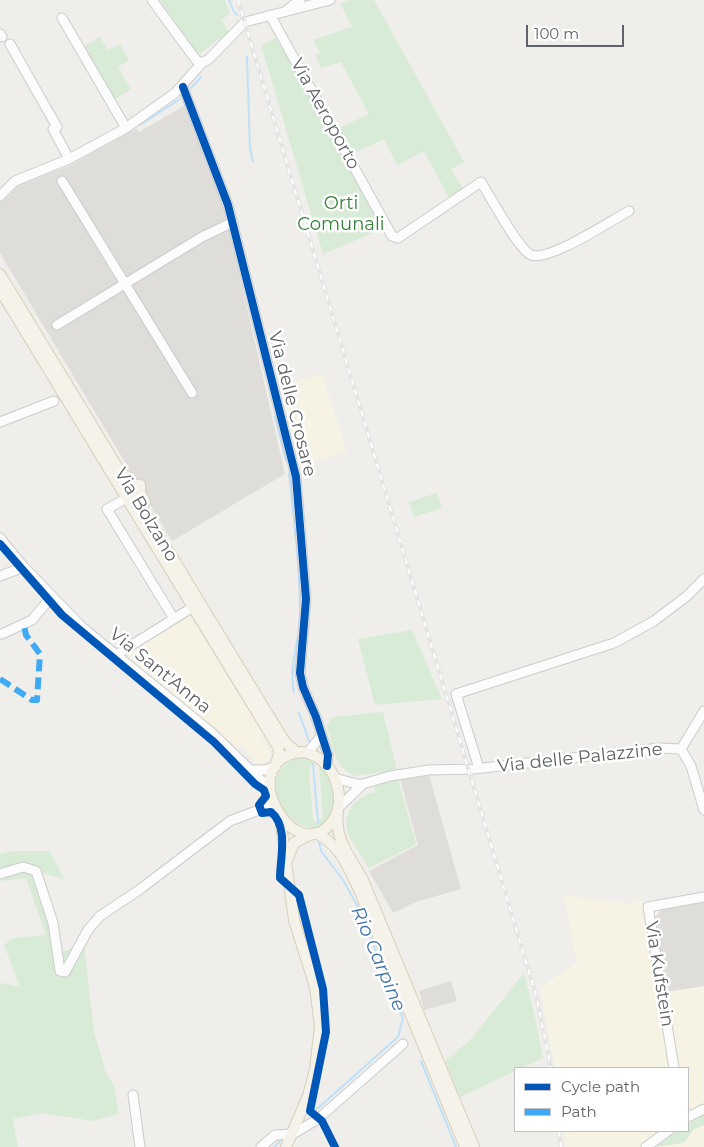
<!DOCTYPE html>
<style>
body{margin:0}
#map{position:relative;width:704px;height:1147px;overflow:hidden;background:#efeeea;font-family:Montserrat,sans-serif}
canvas{display:block}
.legend{position:absolute;left:514px;top:1067px;width:175px;height:65px;box-sizing:border-box;background:#fff;border:1px solid #bfc1c3;margin:0;padding:6px 9px;list-style:none;font-size:15px;color:#5f6368}
.legend li{display:flex;align-items:center;gap:10px;height:25px}
.legend b{width:25px;border:1px solid #bfc1c3}
.scale{position:absolute;left:526px;top:25px;width:98px;height:22px;box-sizing:border-box;border:2px solid #5f6368;border-top:0;padding-left:6px;font-size:15px;line-height:18px;white-space:nowrap;color:#5f6368;-webkit-text-stroke:4px #fff;paint-order:stroke}
</style>
<div id="map">
<canvas width="704" height="1147"></canvas>
<ul class="legend">
<li><b style="height:6px;background:#0057b8"></b>Cycle path</li>
<li><b style="height:6px;background:#3fa9f5"></b>Path</li>
</ul>
<div class="scale">100 m</div>
</div>
<script>
const g = document.querySelector('canvas').getContext('2d');
g.lineJoin = 'round';
function paint(path, color) { g.fillStyle = color; g.fill(path, 'evenodd'); }
function stroke(path, color, width, dash) { g.strokeStyle = color; g.lineWidth = width; g.lineCap = dash ? 'butt' : 'round'; g.setLineDash(dash || []); g.stroke(path); }
function write(font, color, halo, rows, align = 'center') {
  g.font = font + ' Montserrat,sans-serif'; g.lineWidth = 5; g.setLineDash([]); g.textBaseline = 'middle'; g.strokeStyle = halo; g.fillStyle = color; for (const [text, x, y, turn = 0] of rows) {
    g.save(); g.translate(x, y); g.rotate((+turn || 0) * Math.PI / 180); g.textAlign = isNaN(turn) ? turn : align; if (halo) g.strokeText(text, 0, 0); g.fillText(text, 0, 0); g.restore();
  }
}
paint(new Path2D(`
 M322,374L347,451L299,467L279,387Z
 M188,614L262,733L260,735L271,753L268,760L264,763L255,762L241,746L236,747L122,654Z
 M704,894L666,992L704,986V1147H565L563,1131H688V1068H555L540,988L577,963L564,895L628,903Z`), '#f7f3e4');
paint(new Path2D(`
 M184,106L223,203L285,474L172,541L0,253V202L8,197L19,185L71,165L137,128L139,132Z
 M429,775L461,889L416,902L393,913L369,871L418,845L400,779Z
 M704,901V986L666,992L655,917L663,908Z
 M451,981L457,1001L424,1010L419,991Z`), '#dfddda');
paint(new Path2D(`
 M160,0H225L230,14L221,20L229,32L198,55Z
 M350,0H374L464,162L451,169L463,189L449,198L424,151L397,165L384,139L351,155L337,129L369,114L341,62L321,68L315,55L320,53L313,40L352,27L340,3Z
 M100,37L108,50L120,44L129,60L118,67L131,89L112,101L81,48Z
 M276,38L382,229L323,254L261,45Z
 M437,493L442,508L414,517L409,502Z
 M412,630L442,699L375,705L358,639Z
 M383,712L397,770L356,776C335,770 332,744 327,726L333,717Z
 M302,757C322,759 340,791 332,811C311,864 236,775 302,757ZM315,763L319,766L323,818L316,822L313,820L309,772L311,765Z
 M398,779L416,844L369,868C364,859 349,840 347,830C343,811 358,795 375,792L374,787Z
 M13,851H50L64,879L43,873L60,936L53,956L74,947L84,945L94,1032L106,1073L114,1086L119,1114L93,1121L42,1113L13,1119L18,1147H0V983L20,987L4,945L13,938L46,935L26,878L0,881V854Z
 M524,973L535,1017L543,1058L521,1068H515V1071L460,1097L445,1061L471,1039Z
 M704,1115V1125L693,1130L684,1143L655,1147L677,1131H688V1124Z`), '#d8ebd6');
stroke(new Path2D(`
 M229,0L233,10L237,15
 M247,57L250,149L253,161
 M191,88L201,77
 M140,125L180,99
 M275,417L286,460
 M289,473C294,520 300,567 300,615C300,641 288,666 294,692
 M299,713L309,741
 M313,764L318,822
 M421,1061L456,1147
 M317,1109L398,1037L403,1018L358,907L343,880L321,851L319,842
 M274,1147L280,1141`), '#bfe0f9', 2);
const minor = new Path2D(`
 M152,0L196,60L202,63
 M288,9L300,0
 M270,15L392,236L398,238L481,182C490,196 518,249 531,255C549,262 610,221 629,211
 M62,18L126,128
 M0,34L2,37
 M10,44L57,127L53,129L69,159
 M183,87L228,205L296,477L306,599L300,673L303,687L316,717L328,755L327,766
 M62,181L192,393
 M0,196L15,181L69,159L126,128L175,93L202,63L209,59L245,22L330,0
 M57,325L202,237L233,222
 M0,422L54,401
 M127,498L107,509L174,619
 M0,538L24,567L82,627L211,732L270,789
 M0,576L24,567
 M2,634L32,620L52,596
 M116,655L193,607
 M681,749L704,711
 M308,752L322,735
 M479,768L456,694L614,643L654,621L687,596L704,579
 M249,770H264L275,767
 M334,778L357,784H363L390,776L429,770L474,769L660,748L681,749L691,766L704,810
 M339,807L363,784
 M0,874L23,867L36,871L53,923L60,971L65,972L88,930L100,916L139,890L230,821L264,808L273,801
 M674,1068L648,907L704,897
 M133,1095L140,1147
 M688,1117L704,1109
 M261,1147L275,1135L293,1134L318,1119L403,1044
 M646,1147L668,1131`);
const major = new Path2D(`
 M0,274L258,698L285,742L296,752
 M0,290L278,747L279,754L275,767
 M127,476L132,484L140,485V493L145,502
 M302,752C333,755 350,799 331,823C294,870 231,759 302,752Z
 M338,812C334,840 350,856 363,880L474,1147
 M280,817L294,920L315,987L320,1026L315,1069L308,1096L286,1147
 M315,833C340,843 350,871 361,894L465,1147
 M287,860L294,843L311,834`);
stroke(minor, '#cbcccc', 11);
stroke(major, '#d7ceb8', 12);
stroke(minor, '#fdfcfc', 9);
stroke(major, '#f4f2e9', 10);
const rail = new Path2D(`
 M238,0L536,995L551,1068
 M559,1131L561,1147`);
stroke(rail, '#e4e4e4', 4);
stroke(rail, '#fff', 2, [5.5]);
stroke(new Path2D(`
 M0,679L32,700H37L40,654L26,635L24,626`), '#3fa9f5', 6, [12, 6]);
stroke(new Path2D(`
 M183,87L228,205L296,477L306,599L300,673L303,687L316,717L328,755L327,766
 M0,544L62,615L214,742L255,784L264,790L266,796L259,805L262,813L271,812C289,827 280,858 280,878L299,895L323,989L326,1032L310,1111L322,1121L335,1147`), '#0057b8', 8);
write('18px', '#5f6368', '#fff', [
 ["Via Aeroporto",325,114,61],
 ["Via delle Crosare",292,404,76],
 ["Via Bolzano",146,515,59],
 ["Via Sant'Anna",160,671,39],
 ["Via delle Palazzine",580,758,-6],
 ["Via Kufstein",659,974,81]
]);
write('18px', '#348238', '#fff', [
 ["Orti",341,204],
 ["Comunali",341,225]
]);
write('italic 19px', '#4174aa', '#fff', [
 ["Rio Carpine",378,959,67]
]);
</script>
